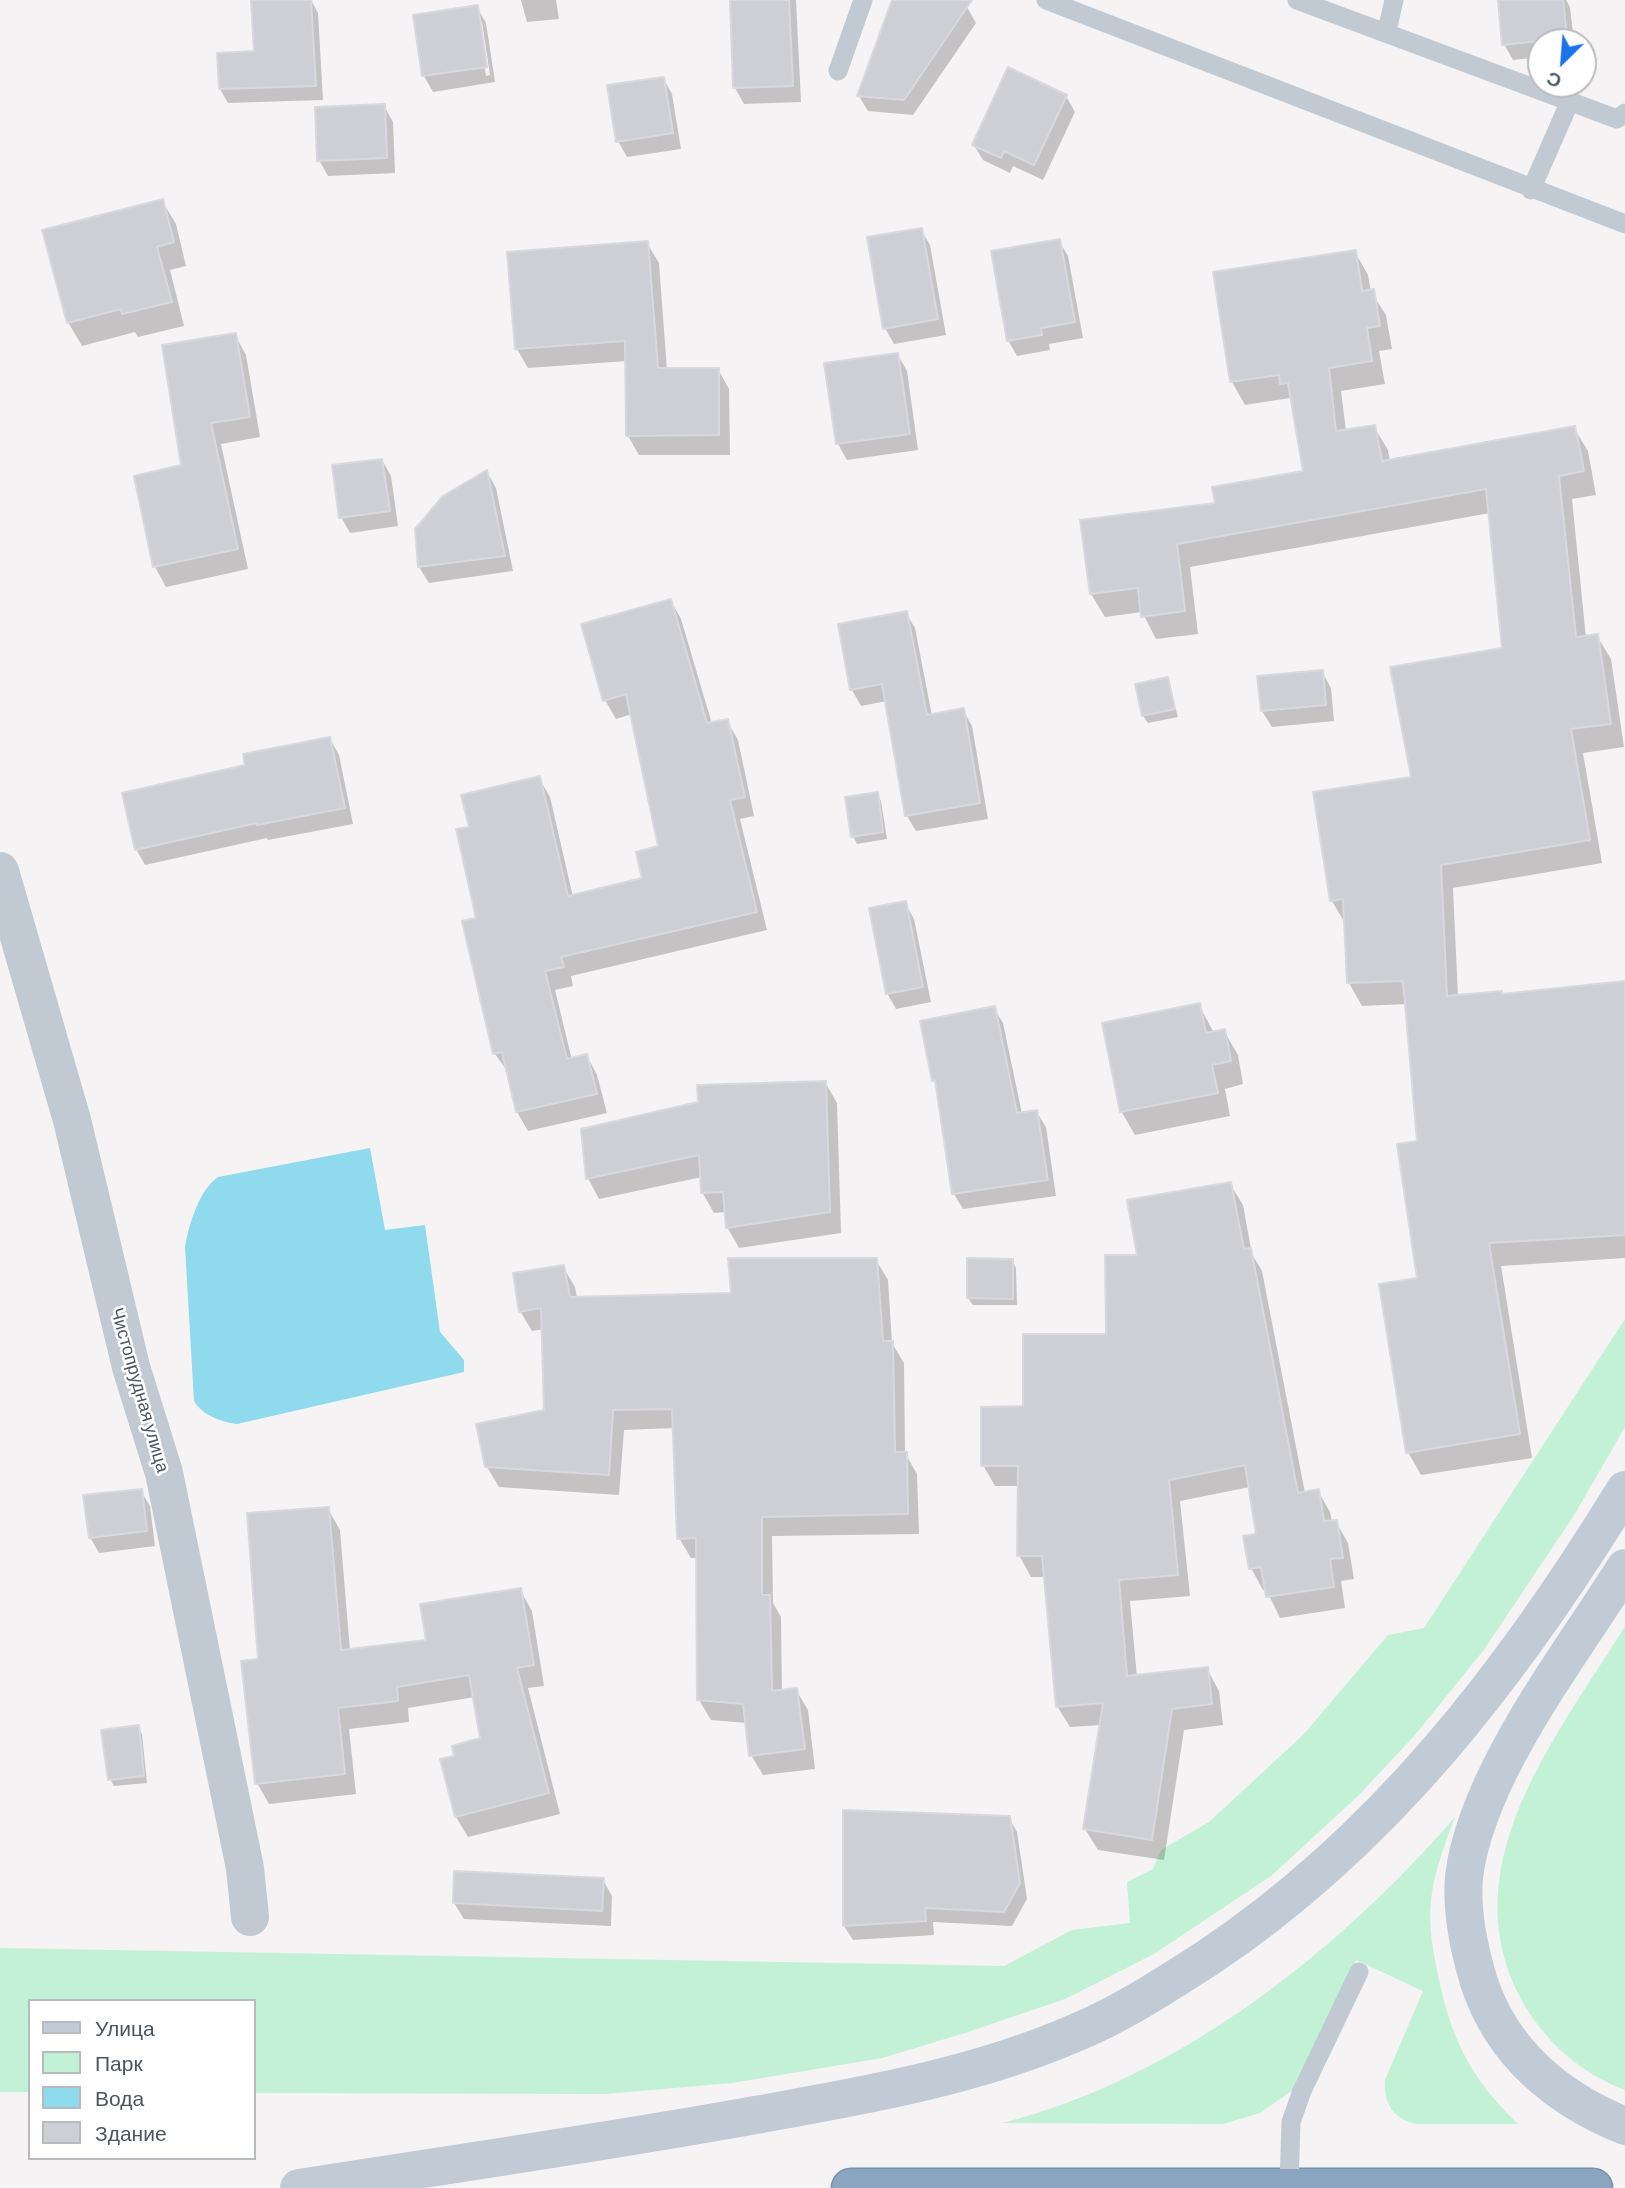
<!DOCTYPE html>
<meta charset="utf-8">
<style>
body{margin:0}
#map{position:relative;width:1625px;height:2188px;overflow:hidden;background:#f5f3f3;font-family:Barlow,sans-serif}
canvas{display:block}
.legend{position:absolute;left:28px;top:1999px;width:228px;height:161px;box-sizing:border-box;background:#fff;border:2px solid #b7bbc0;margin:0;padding:9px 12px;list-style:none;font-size:21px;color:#4a5661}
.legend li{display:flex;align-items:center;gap:14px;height:35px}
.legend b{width:35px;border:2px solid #b7bbc0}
.north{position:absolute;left:1527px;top:28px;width:70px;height:70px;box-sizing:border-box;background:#fff;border:2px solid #b7bbc0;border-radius:50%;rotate:205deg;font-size:19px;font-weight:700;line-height:28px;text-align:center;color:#4a5661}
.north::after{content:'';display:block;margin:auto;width:24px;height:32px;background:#1a73e8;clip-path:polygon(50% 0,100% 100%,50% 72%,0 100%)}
</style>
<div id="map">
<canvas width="1625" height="2188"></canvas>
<ul class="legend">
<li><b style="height:9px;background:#c1cbd6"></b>Улица</li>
<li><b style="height:19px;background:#c3f1d5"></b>Парк</li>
<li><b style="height:19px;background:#90daee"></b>Вода</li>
<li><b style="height:19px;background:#cdcfd5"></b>Здание</li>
</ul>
<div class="north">С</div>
</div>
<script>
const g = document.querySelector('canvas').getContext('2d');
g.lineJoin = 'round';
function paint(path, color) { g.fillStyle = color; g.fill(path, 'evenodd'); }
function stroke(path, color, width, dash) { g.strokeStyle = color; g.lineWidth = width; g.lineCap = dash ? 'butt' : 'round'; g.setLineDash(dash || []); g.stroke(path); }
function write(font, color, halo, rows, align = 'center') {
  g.font = font + ' Barlow,sans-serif'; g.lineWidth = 5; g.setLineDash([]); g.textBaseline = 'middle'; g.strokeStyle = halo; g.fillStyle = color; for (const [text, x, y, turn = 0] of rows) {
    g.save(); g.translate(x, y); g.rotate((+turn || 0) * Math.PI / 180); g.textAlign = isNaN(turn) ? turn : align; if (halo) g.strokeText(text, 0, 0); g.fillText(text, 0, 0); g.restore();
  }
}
paint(new Path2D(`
 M1625,1319V1427L1573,1517L1483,1651L1415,1735L1359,1795L1271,1876L1154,1954L1065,1999L965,2033L882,2058L732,2083L605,2094L254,2093V2001H30V2092H0V1948L1004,1966L1072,1930L1130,1923L1127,1882L1153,1869L1161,1850L1209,1822L1304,1734L1388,1635L1424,1628Z
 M1625,1626V2090C1582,2074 1545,2042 1522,2001C1449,1866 1557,1737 1625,1626Z
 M1455,1817C1445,1844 1434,1872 1431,1900C1428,1925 1433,1951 1438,1975C1451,2039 1471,2079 1518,2124H1417C1393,2119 1384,2104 1385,2080L1423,1991L1356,1960L1301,2079L1293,2090L1260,2113L1223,2124L1002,2123C1178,2079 1338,1952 1455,1817Z`), '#c3f1d5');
paint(new Path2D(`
 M370,1148L385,1230L425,1225L440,1332L464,1360V1372L237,1424C221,1422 202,1415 194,1401L185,1247C189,1225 199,1190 218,1177Z`), '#90daee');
paint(new Path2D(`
 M290,0H311L318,13L323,100L228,103L220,89L255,53Z
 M521,0H556L559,19L527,22Z
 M731,0H796L801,102L744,104L735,88Z
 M947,0L967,7L976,23L913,115L868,111L859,96Z
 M1500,0H1566L1570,7L1574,42H1541V57L1513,60L1504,44Z
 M477,7L486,23L495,82L433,92L424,76L415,16ZM478,22H482L490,75L486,76Z
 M663,78L672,94L681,149L627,157L618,141Z
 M1066,96L1075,112L1043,180L1013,166L1010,173L983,160L974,145Z
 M384,106L393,122L395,173L328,176L319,160Z
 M162,201L176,224L186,266L170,270L184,326L138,337L135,332L82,346L68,322Z
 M921,230L930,245L946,335L894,344L885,328Z
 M1059,241L1068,256L1083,338L1049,344L1050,350L1017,356L1008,340Z
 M647,243L659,263L667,370L718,369L729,389L730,455H639L628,436L627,361L528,368L517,349Z
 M1355,252L1368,275L1371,292L1386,315L1392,349L1379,351L1385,384L1341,391L1346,431L1374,427L1388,450L1390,461L1574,428L1588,451L1596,495L1572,499L1586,638L1597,636L1611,659L1624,747L1583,753L1602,863L1453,888L1458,997L1503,996L1625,983V1258L1501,1266L1532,1458L1421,1475L1408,1452L1419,1279V1142L1407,1004L1362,1006L1349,983L1346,925L1332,901L1315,794L1414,778L1504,649L1490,513L1190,567L1198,634L1156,639L1142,612L1105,617L1091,594L1217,505L1305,472L1290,398L1245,405L1232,382Z
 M235,335L246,355L260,437L221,444L248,569L166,587L155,567L183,467Z
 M898,355L907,371L918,450L847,460L838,444L826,365Z
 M382,460L391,476L398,526L350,533L341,517Z
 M487,472L496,488L513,571L429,583L419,567L417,529Z
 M671,601L681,619L712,724L727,721L738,740L754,816L740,819L767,930L571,976L573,986L555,990L572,1060L587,1056L597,1075L607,1113L528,1131L517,1112L508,1072L495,1054L464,923L478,919L471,828L539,778L550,797L573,897L645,880L660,848L632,714L616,719L605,700Z
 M906,613L915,628L932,716L963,710L972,726L988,819L916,831L907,816L887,701L861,706L852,690L840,626Z
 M1322,672L1331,688L1334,721L1272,727L1262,711Z
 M1167,679L1178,717L1148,723L1143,716Z
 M330,739L339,755L353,824L268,840L267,838L145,865L136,849L247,766Z
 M877,794L881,801L887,839L857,844L853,836Z
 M905,903L914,919L931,1002L896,1009L887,993Z
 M1199,1005L1214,1033L1224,1031L1238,1055L1243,1084L1225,1089L1230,1116L1135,1135L1121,1111Z
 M994,1008L1003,1023L1022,1114L1036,1111L1046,1127L1056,1196L963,1209L954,1194L938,1088L934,1080L922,1023Z
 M825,1082L837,1103L841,1233L739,1248L727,1227L726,1212L714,1213L702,1192V1177L599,1199L588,1178Z
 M1230,1184L1243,1205L1252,1254L1262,1271L1305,1493L1318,1491L1330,1512L1332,1522H1336L1348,1543L1354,1579L1341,1581L1345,1608L1280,1618L1266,1589L1263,1590L1251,1568L1258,1536L1250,1487L1180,1501L1190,1596L1130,1601L1137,1677L1207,1669L1219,1691L1223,1725L1184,1730L1164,1860L1098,1850L1085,1829L1101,1725L1070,1727L1057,1706L1046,1577H1031L1019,1555L1020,1486H995L983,1465L1025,1408L1108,1336L1139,1257Z
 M876,1260L888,1280L892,1343L904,1363L905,1453L917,1474L919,1534L772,1536L773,1603L781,1617L782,1692L796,1690L808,1710L815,1769L763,1775L751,1755L747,1723L711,1720L699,1700L698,1558H691L679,1538L675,1428L624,1430L619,1495L499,1487L487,1467L546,1411L544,1329L532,1331L520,1311L563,1267L575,1287L577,1298L733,1294Z
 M1012,1260L1016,1268L1017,1305H973L968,1298Z
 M141,1491L150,1506L155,1546L99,1553L90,1537Z
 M328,1509L340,1530L350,1651L428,1642L520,1590L532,1611L544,1686L528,1688L560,1814L468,1837L456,1817V1757L482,1740L475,1697L408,1708L409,1722L349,1729L356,1794L269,1804L257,1783L260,1661Z
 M138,1727L142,1734L147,1783L114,1786L110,1779Z
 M1009,1818L1017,1832L1027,1899L1012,1926L933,1922L934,1935L853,1940L844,1926Z
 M603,1880L612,1896L611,1926L464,1919L454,1903Z`), '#0003');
const building = new Path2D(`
 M251,0H311L316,86L219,89L217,53L254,51Z
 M730,0H789L793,86L733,88Z
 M892,0H972L904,100L857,96Z
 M1498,0H1563L1567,38L1502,45Z
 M478,5L487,67L422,76L413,15Z
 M1008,67L1067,95L1034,165L1004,151L1001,158L972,145Z
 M664,77L673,133L616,142L607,85Z
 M385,104L387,158L317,161L315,107Z
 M163,199L174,242L157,247L172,302L122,314L121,309L67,323L42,230Z
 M922,228L938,319L883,329L867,237Z
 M1060,239L1075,322L1041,328L1042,335L1007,341L991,251Z
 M648,241L658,368H719V435L626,436L625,341L515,349L507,252Z
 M1356,250L1362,291L1374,289L1380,326L1367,328L1372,361L1329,368L1336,431L1375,425L1382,461L1575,426L1584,471L1559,476L1576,637L1598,634L1611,724L1571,729L1590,840L1441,865L1447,996L1502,991V994L1625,981V1235L1489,1243L1520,1434L1406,1453L1379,1284L1417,1278L1397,1144L1417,1141L1403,981L1347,983L1343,899L1330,901L1313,792L1411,777L1390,667L1502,648L1486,489L1177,544L1185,611L1141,617L1138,588L1090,594L1080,520L1215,503L1212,487L1303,471L1288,383L1280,384L1279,375L1230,382L1213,272Z
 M236,333L250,417L211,423L238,549L153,567L134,476L181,465L162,345Z
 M898,353L910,434L836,444L824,363Z
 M382,459L390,511L339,518L332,465Z
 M487,470L505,556L418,567L415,529L443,496Z
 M671,599L707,723L728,719L745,797L730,800L757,912L561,957L564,967L545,971L567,1059L587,1054L597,1094L516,1112L502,1052L493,1054L462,921L476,918L456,829L469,827L461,795L540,776L568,896L642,878L636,852L658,846L626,694L603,701L581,624Z
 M907,611L927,715L964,708L980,803L905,816L882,684L850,690L838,624Z
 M1323,670L1326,705L1261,711L1257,676Z
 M1168,677L1175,709L1142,716L1135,684Z
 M330,737L345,808L257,825V823L135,850L122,793L245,765L243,754Z
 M878,792L883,832L851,837L845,797Z
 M906,901L923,987L886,994L869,908Z
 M1200,1003L1206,1033L1225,1029L1231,1061L1212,1065L1218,1093L1120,1112L1102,1023Z
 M995,1006L1017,1113L1037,1110L1048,1180L952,1194L935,1080L932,1081L920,1021Z
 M826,1081L830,1212L726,1228L723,1192L701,1193L699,1155L586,1179L581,1129L698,1102L697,1085Z
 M1231,1182L1244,1249L1251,1248L1298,1493L1319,1489L1324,1521L1337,1520L1343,1558L1330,1559L1334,1587L1266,1597L1261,1567L1249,1569L1243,1536L1256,1534L1245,1465L1169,1480L1178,1575L1119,1580L1127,1676L1208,1667L1212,1704L1172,1709L1152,1840L1083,1829L1103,1703L1056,1707L1042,1556H1017L1018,1466H981V1407L1023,1406V1334H1106L1105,1255H1137L1127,1200Z
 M728,1258H877L883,1341H893L895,1452H907L908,1514L762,1517V1595H770L772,1691L797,1688L805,1749L749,1756L743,1704L697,1700L696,1538L677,1539L672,1409L613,1410L609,1475L485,1467L476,1424L544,1410L541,1308L519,1312L513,1273L564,1265L570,1297L731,1293Z
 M967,1258L1013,1259V1299L967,1298Z
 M142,1489L147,1531L89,1538L83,1495Z
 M329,1507L341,1650L426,1640L420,1604L521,1588L534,1665L517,1668L549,1793L455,1817L440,1759L454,1756L452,1746L480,1738L469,1675L397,1687L398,1701L338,1708L345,1774L255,1784L241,1661L258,1659L247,1513Z
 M139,1725L144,1776L108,1780L101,1730Z
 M843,1810L1010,1816L1020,1883L1004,1912L925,1908L926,1921L843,1926Z
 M454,1871L604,1878L602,1911L453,1903Z`);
paint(building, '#cdcfd5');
stroke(building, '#d7d9de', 2);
const highway = new Path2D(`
 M851,2188H1593`);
stroke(highway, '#7690ad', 41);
stroke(new Path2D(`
 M1046,0L1625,224
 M1297,0L1617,119L1625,113
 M1387,31L1394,0
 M838,71L863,0
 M1531,190L1570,101
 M1289,2186L1291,2122L1302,2091L1359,1972`), '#c1cad2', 19);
stroke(new Path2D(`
 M0,871L72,1120L131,1367L164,1473L245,1868L250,1917`), '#c1cad2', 38);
stroke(new Path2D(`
 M1625,1568C1570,1656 1476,1775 1464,1877C1461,1912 1469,1949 1479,1982C1502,2053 1558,2099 1625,2126
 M299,2188C453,2164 607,2142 761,2114C867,2095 976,2076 1075,2033C1121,2014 1164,1986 1206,1959C1385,1840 1514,1671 1625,1490`), '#c1cbd6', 38);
stroke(highway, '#8ba5c1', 38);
write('18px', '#4a5661', '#fff', [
 ["Чистопрудная улица",140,1390,74]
]);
</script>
